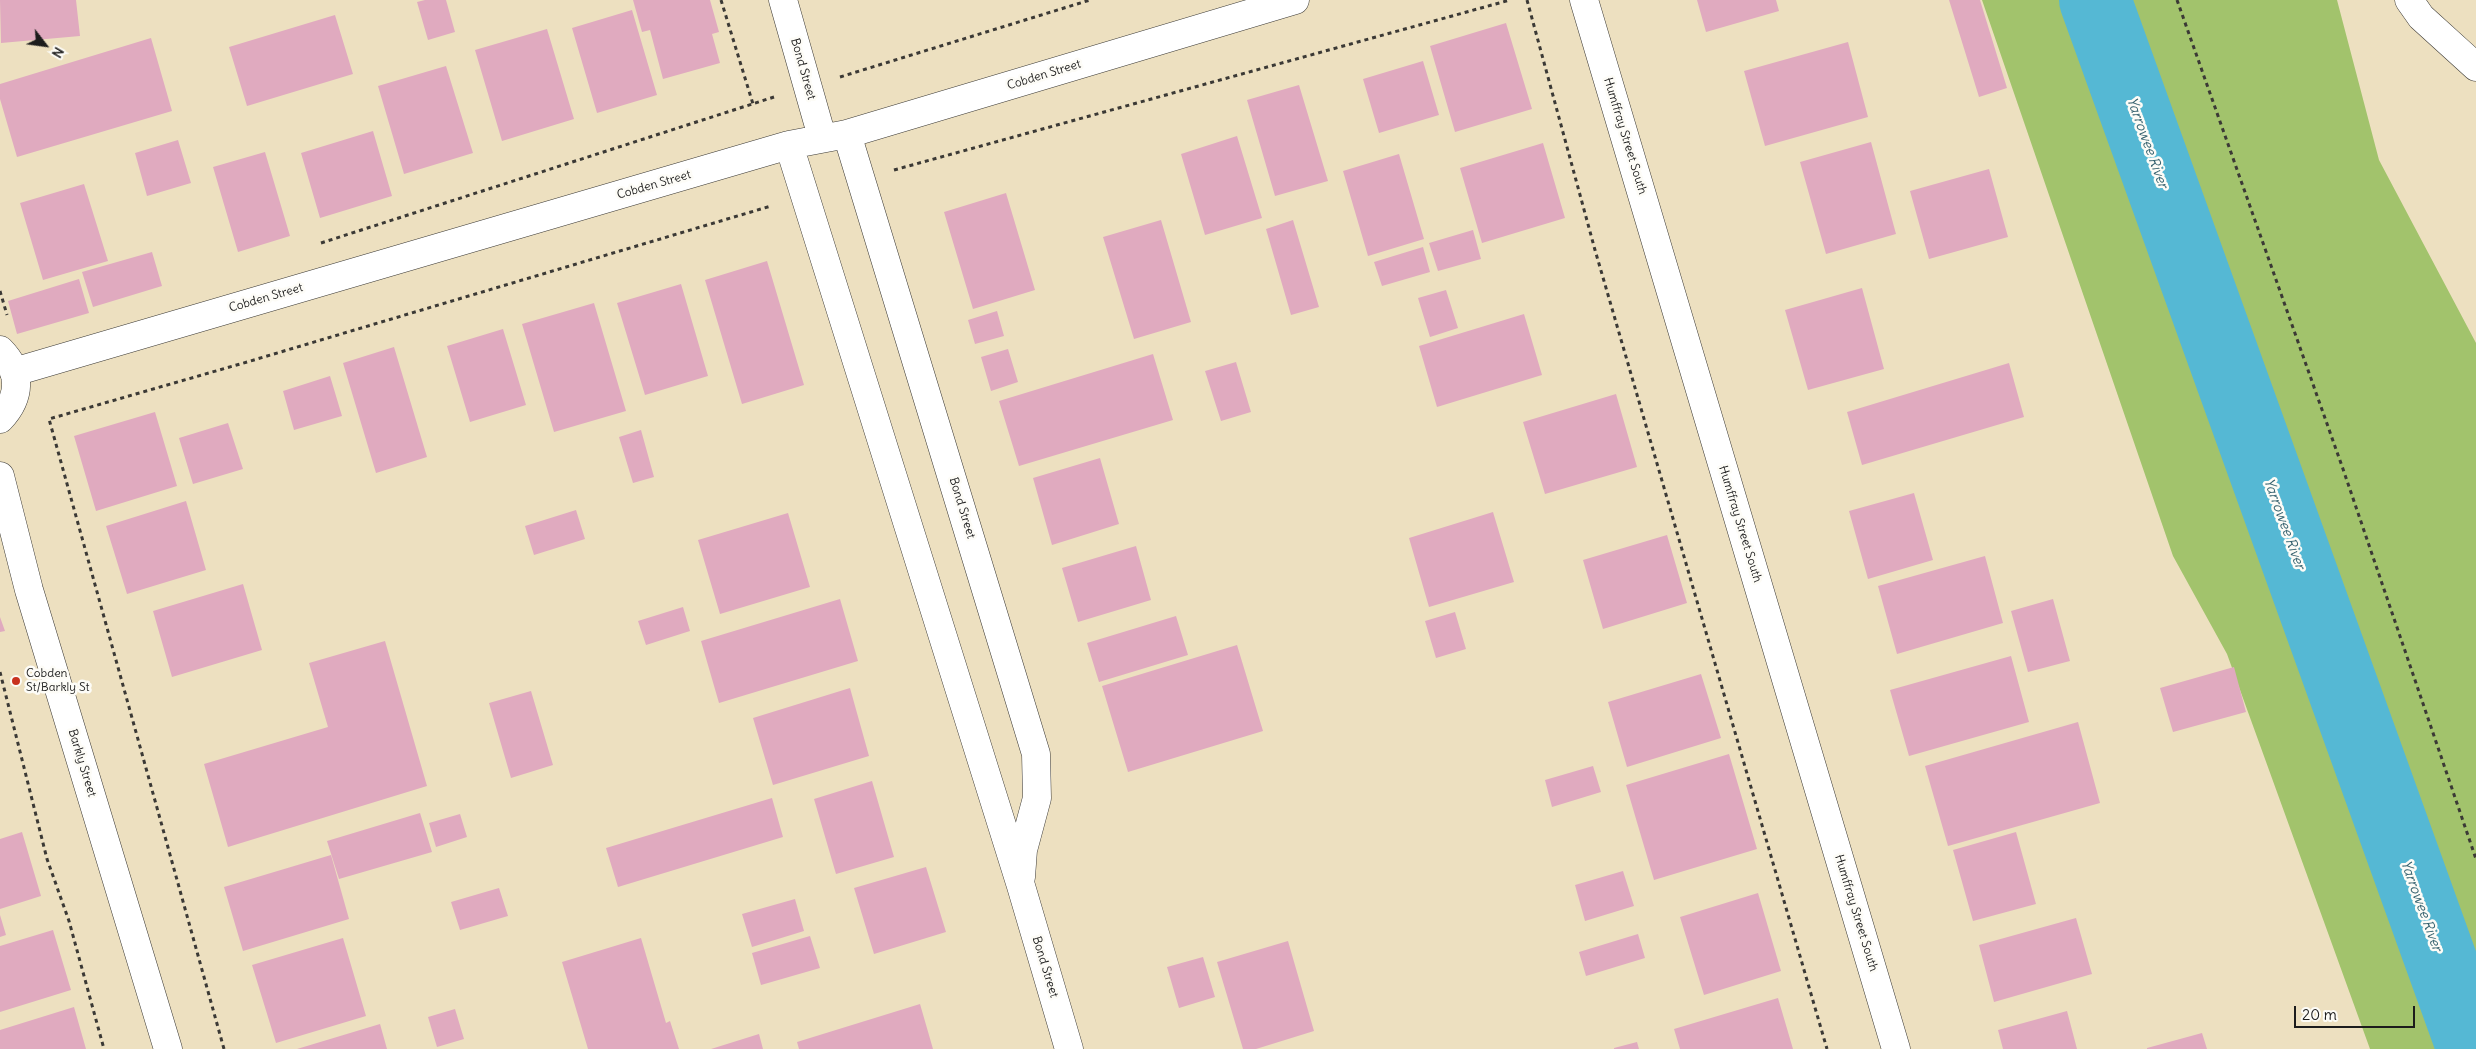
<!DOCTYPE html>
<style>
body{margin:0}
#map{position:relative;width:2476px;height:1049px;overflow:hidden;background:#ede0c0;font-family:Delius,sans-serif}
canvas{display:block}
.north{position:absolute;left:20px;top:20px;width:50px;height:50px;-webkit-text-stroke:4px #fdfcf7;paint-order:stroke;rotate:120deg;font-size:14px;font-weight:700;line-height:20px;text-align:center;color:#1c1c1c}
.north::after{content:'';display:block;margin:auto;width:18px;height:22px;background:#1c1c1c;clip-path:polygon(50% 0,100% 100%,50% 72%,0 100%)}
.scale{position:absolute;left:2294px;top:1006px;width:121px;height:22px;box-sizing:border-box;border:2px solid #1c1c1c;border-top:0;padding-left:6px;font-size:15px;line-height:18px;white-space:nowrap;color:#1c1c1c;-webkit-text-stroke:4px #fdfcf7;paint-order:stroke}
</style>
<div id="map">
<canvas width="2476" height="1049"></canvas>
<div class="north">N</div>
<div class="scale">20 m</div>
</div>
<script>
const g = document.querySelector('canvas').getContext('2d');
g.lineJoin = 'round';
function paint(path, color) { g.fillStyle = color; g.fill(path, 'evenodd'); }
function stroke(path, color, width, dash) { g.strokeStyle = color; g.lineWidth = width; g.lineCap = dash ? 'butt' : 'round'; g.setLineDash(dash || []); g.stroke(path); }
function write(font, color, halo, rows, align = 'center') {
  g.font = font + ' Delius,sans-serif'; g.lineWidth = 5; g.setLineDash([]); g.textBaseline = 'middle'; g.strokeStyle = halo; g.fillStyle = color; for (const [text, x, y, turn = 0] of rows) {
    g.save(); g.translate(x, y); g.rotate((+turn || 0) * Math.PI / 180); g.textAlign = isNaN(turn) ? turn : align; if (halo) g.strokeText(text, 0, 0); g.fillText(text, 0, 0); g.restore();
  }
}
paint(new Path2D(`
 M1982,0H2337L2379,160L2476,343V1049H2370L2227,654L2173,556Z`), '#a2c36c');
stroke(new Path2D(`
 M2095,0L2473,1049`), '#55b8d4', 72);
paint(new Path2D(`
 M0,0H76L80,36L1,43Z
 M425,0H446L455,32L428,40L417,2Z
 M633,0H710L719,32L712,34L720,63L663,79L650,30L642,32Z
 M1697,0H1776L1779,11L1706,32Z
 M1949,0H1980L2007,88L1979,97Z
 M632,10L657,95L597,113L572,28Z
 M335,15L353,74L247,106L229,47Z
 M1506,23L1532,109L1455,132L1430,46Z
 M547,29L574,119L502,141L475,50Z
 M151,38L172,111L17,157L0,99V84Z
 M1848,42L1868,117L1765,146L1744,71Z
 M1423,61L1439,115L1379,133L1363,79Z
 M446,66L473,153L404,174L378,86Z
 M1299,85L1328,181L1275,196L1247,100Z
 M373,131L392,196L320,218L301,153Z
 M1237,136L1262,218L1205,235L1181,154Z
 M178,140L191,183L147,196L135,153Z
 M1871,142L1896,234L1826,254L1800,162Z
 M1543,143L1565,218L1482,243L1460,168Z
 M265,152L290,236L238,252L213,167Z
 M1399,154L1424,239L1368,256L1343,171Z
 M1989,169L2008,237L1929,259L1910,191Z
 M84,184L108,261L43,280L20,203Z
 M1006,193L1035,290L973,309L944,212Z
 M1161,220L1191,322L1134,339L1103,237Z
 M1293,220L1319,307L1291,315L1266,229Z
 M1473,230L1481,259L1438,271L1429,243Z
 M1423,247L1430,272L1382,286L1374,262Z
 M152,252L162,286L93,307L82,272Z
 M767,261L804,385L742,404L705,280Z
 M79,279L89,313L17,334L8,301Z
 M681,284L708,376L645,395L617,303Z
 M1862,288L1884,369L1808,390L1785,310Z
 M1446,290L1458,328L1430,337L1418,298Z
 M594,303L626,411L554,432L522,324Z
 M997,311L1004,336L975,344L968,320Z
 M1524,314L1542,375L1437,407L1419,346Z
 M503,329L526,405L470,422L447,346Z
 M394,347L427,457L376,473L343,363Z
 M1008,349L1018,382L991,391L981,357Z
 M1153,354L1173,420L1019,466L999,401Z
 M1236,362L1251,412L1221,421L1205,371Z
 M2009,363L2024,417L1862,465L1847,412Z
 M330,376L342,416L294,430L283,391Z
 M1616,394L1637,467L1545,494L1523,422Z
 M155,412L177,486L96,511L74,436Z
 M228,423L243,469L193,484L179,438Z
 M641,430L654,477L633,483L619,437Z
 M1100,458L1119,524L1052,545L1033,478Z
 M1914,493L1933,560L1868,579L1849,511Z
 M186,501L206,570L127,594L106,526Z
 M576,510L585,539L534,555L525,526Z
 M1493,512L1514,582L1429,607L1409,538Z
 M788,513L810,587L720,614L698,540Z
 M1667,535L1687,603L1603,629L1583,560Z
 M1136,546L1151,600L1078,622L1062,568Z
 M1985,556L2003,623L1897,654L1878,586Z
 M243,584L262,650L172,677L153,611Z
 M840,599L858,661L719,703L701,641Z
 M2053,599L2070,661L2028,672L2011,611Z
 M683,607L690,631L646,645L638,621Z
 M1455,612L1466,649L1436,658L1425,621Z
 M1176,616L1188,655L1099,682L1087,643Z
 M0,617L5,631L0,632Z
 M385,641L427,786L228,847L204,764L328,727L309,663Z
 M1237,645L1263,731L1128,772L1102,686Z
 M2011,656L2029,722L1909,756L1890,690Z
 M2234,667L2246,712L2173,732L2160,688Z
 M1701,674L1721,738L1627,767L1608,702Z
 M850,688L869,756L773,785L753,718Z
 M531,691L553,765L511,778L489,703Z
 M2078,722L2100,803L1948,846L1925,766Z
 M1729,754L1757,849L1654,880L1626,785Z
 M1593,766L1601,792L1552,807L1545,780Z
 M872,781L894,857L836,874L814,799Z
 M772,798L783,837L618,887L606,848Z
 M420,813L432,852L339,879L327,841Z
 M460,814L467,837L436,847L429,823Z
 M22,832L41,896L0,909V839Z
 M2016,832L2036,904L1973,921L1953,850Z
 M331,855L349,919L243,951L224,887Z
 M926,867L946,932L874,954L854,888Z
 M1623,871L1634,906L1585,921L1575,885Z
 M499,888L508,916L460,930L451,902Z
 M1758,893L1781,971L1704,995L1680,917Z
 M795,899L804,931L752,947L742,914Z
 M0,915L6,935L0,937Z
 M2076,918L2092,974L1994,1002L1979,945Z
 M53,930L71,990L0,1012V946Z
 M1638,934L1645,958L1586,976L1579,952Z
 M810,936L820,968L761,985L752,953Z
 M343,938L366,1016L276,1043L252,965Z
 M641,938L666,1023L670,1021L679,1049H588L562,962Z
 M1288,941L1314,1031L1256,1049H1243L1217,962Z
 M1203,957L1215,997L1179,1008L1167,967Z
 M1778,998L1793,1049H1680L1674,1029Z
 M920,1004L933,1049H799L797,1042Z
 M74,1007L86,1049H0V1030Z
 M455,1009L464,1039L437,1047L428,1017Z
 M2067,1011L2077,1049H2003L1998,1030Z
 M380,1024L387,1049H297Z
 M2202,1033L2207,1049H2147V1048Z
 M759,1034L763,1049H711Z
 M1637,1042L1639,1049H1614V1048Z`), '#e0aabf');
const street = new Path2D(`
 M783,0L822,137
 M1584,0L1896,1049
 M2409,0L2421,17L2476,67
 M847,134L1036,754L1037,798L1023,850L1021,877
 M789,145L1021,886L1069,1049
 M14,372L789,145L847,134L1295,0`);
const secondary = new Path2D(`
 M0,350C22,372 21,397 0,419
 M0,476L29,590L168,1049`);
stroke(street, '#3b3935', 29);
stroke(secondary, '#3b3935', 29);
stroke(new Path2D(`
 M721,0L753,104
 M1527,0L1595,250L1827,1049
 M2177,0L2343,469L2476,859
 M840,77L1090,0
 M894,170L1510,0
 M321,243L774,97
 M0,291L7,315
 M0,672L47,859L69,921L104,1049
 M224,1049L49,419L247,362L771,206`), '#3b3935', 3, [4, 4]);
stroke(street, '#fff', 28);
stroke(secondary, '#fff', 28);
for (const [x, y, r, color] of [
 [16,681,5,"#c8321e"]
]) { const dot = new Path2D(); dot.arc(x, y, r, 0, 2 * Math.PI); g.fillStyle = color; g.fill(dot); stroke(dot, '#fdfcf7', 2); }
write('12px', '#1c1c1c', '#fdfcf7', [
 ["Bond Street",803,69,74],
 ["Cobden Street",1044,75,-17],
 ["Humffray Street South",1625,136,73],
 ["Cobden Street",654,185,-16],
 ["Cobden Street",266,298,-16],
 ["Bond Street",962,508,73],
 ["Humffray Street South",1740,524,73],
 ["Barkly Street",82,763,73],
 ["Humffray Street South",1856,913,73],
 ["Bond Street",1045,967,73]
]);
write('12px', '#1c1c1c', '#fdfcf7', [
 ["Cobden",26,674],
 ["St/Barkly St",26,688]
], 'left');
write('italic 14px', '#36626f', '#fdfcf7', [
 ["Yarrowee River",2147,143,70],
 ["Yarrowee River",2284,524,70],
 ["Yarrowee River",2421,906,70]
]);
</script>
